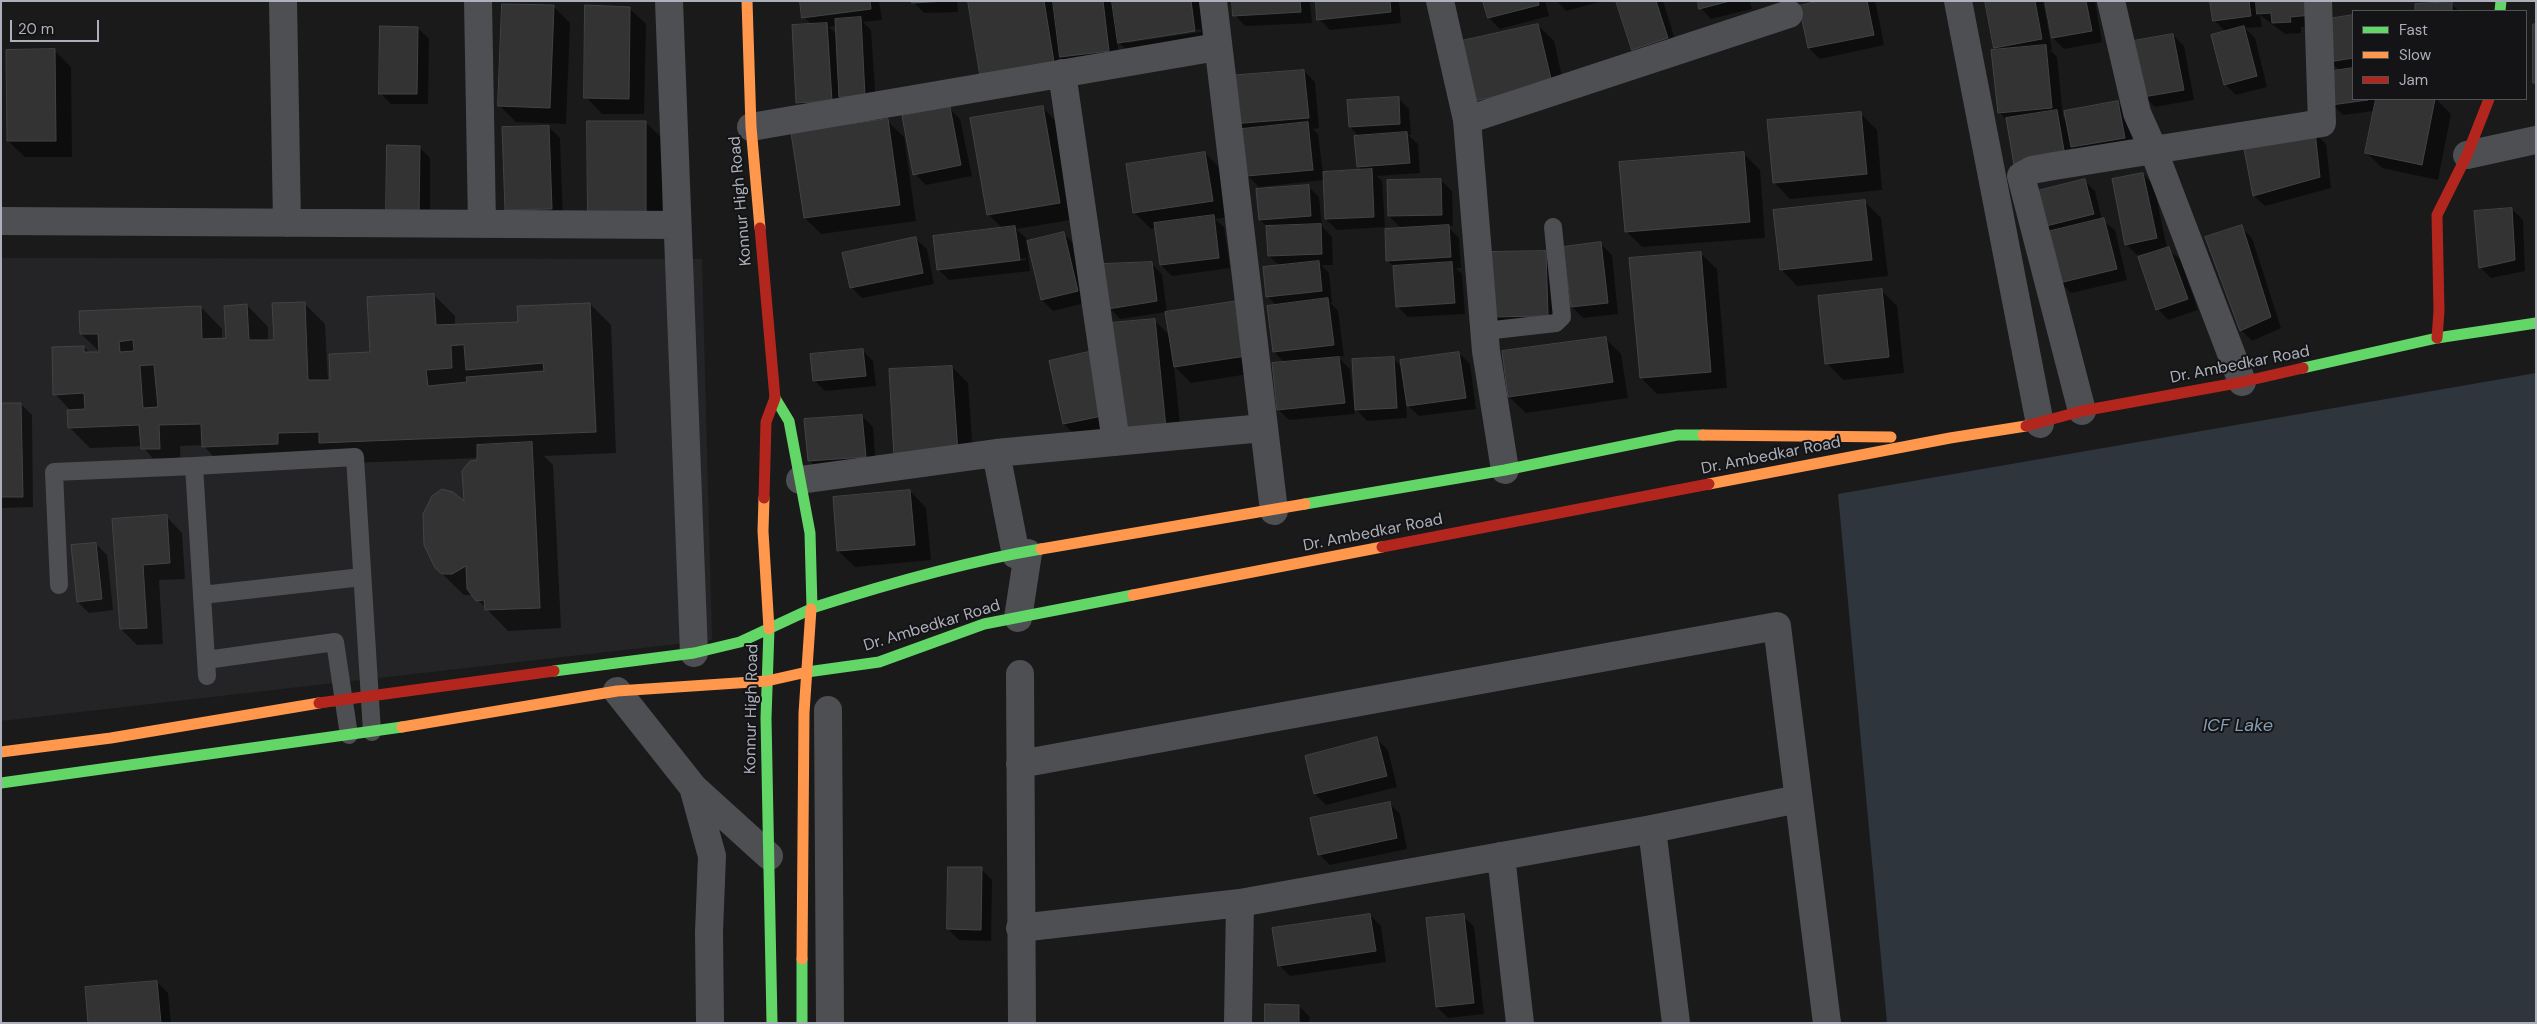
<!DOCTYPE html>
<style>
body{margin:0}
#map{position:relative;width:2537px;height:1024px;overflow:hidden;background:#1a1a1a;font-family:"DM Sans",sans-serif}
canvas{display:block}
.frame{position:absolute;inset:0;border:2px solid #acb0ba;pointer-events:none}
.legend{position:absolute;left:2352px;top:10px;width:175px;height:90px;box-sizing:border-box;background:#141416;border:1px solid #515258;margin:0;padding:6px 9px;list-style:none;font-size:15px;color:#acb0ba}
.legend li{display:flex;align-items:center;gap:10px;height:25px}
.legend b{width:25px;border:1px solid #515258}
.scale{position:absolute;left:10px;top:20px;width:89px;height:22px;box-sizing:border-box;border:2px solid #acb0ba;border-top:0;padding-left:6px;font-size:15px;line-height:18px;white-space:nowrap;color:#acb0ba;-webkit-text-stroke:4px #141416;paint-order:stroke}
</style>
<div id="map">
<canvas width="2537" height="1024"></canvas>
<div class="frame"></div>
<ul class="legend">
<li><b style="height:6px;background:#63d668"></b>Fast</li>
<li><b style="height:6px;background:#ff974d"></b>Slow</li>
<li><b style="height:6px;background:#b3261e"></b>Jam</li>
</ul>
<div class="scale">20 m</div>
</div>
<script>
const g = document.querySelector('canvas').getContext('2d');
g.lineJoin = 'round';
function paint(path, color) { g.fillStyle = color; g.fill(path, 'evenodd'); }
function stroke(path, color, width, dash) { g.strokeStyle = color; g.lineWidth = width; g.lineCap = dash ? 'butt' : 'round'; g.setLineDash(dash || []); g.stroke(path); }
function write(font, color, halo, rows, align = 'center') {
  g.font = font + ' "DM Sans",sans-serif'; g.lineWidth = 4; g.setLineDash([]); g.textBaseline = 'middle'; g.strokeStyle = halo; g.fillStyle = color; for (const [text, x, y, turn = 0] of rows) {
    g.save(); g.translate(x, y); g.rotate((+turn || 0) * Math.PI / 180); g.textAlign = isNaN(turn) ? turn : align; if (halo) g.strokeText(text, 0, 0); g.fillText(text, 0, 0); g.restore();
  }
}
paint(new Path2D(`
 M1,258L702,259L712,640L1,721Z`), '#242426');
paint(new Path2D(`
 M2536,373V1023H1887L1838,494Z`), '#2e353c');
paint(new Path2D(`
 M801,1H879L882,20L863,22L871,30L876,106L809,114L798,103L812,25L804,17ZM836,26L837,34L829,27Z
 M913,1H957L958,12L924,13Z
 M969,1H1199L1205,42L1130,53L1117,41L1120,62L1069,78ZM1201,29V32L1126,43V40Z
 M1234,1H1310L1312,23L1245,26L1235,15Z
 M1317,1H1399L1401,23L1330,30L1319,19Z
 M1484,1H1545L1549,16L1500,29L1489,18Z
 M1557,1H1603L1566,11Z
 M1617,1H1663L1678,49L1644,60L1633,49Z
 M1699,1H1750L1752,9L1711,19L1701,8Z
 M1826,1H1873L1876,4L1884,45L1820,59L1809,48Z
 M1986,1H2043L2052,50H2050L2057,57L2063,117L2067,122L2118,103L2129,114L2135,149L2083,158L2072,147L2075,167L2007,120L1999,112L1998,51L1996,48Z
 M2046,1H2095L2102,42L2064,49L2053,38Z
 M2211,1H2321L2322,21L2353,17V99H2436L2451,114L2438,180L2382,168L2366,152L2374,111L2343,115L2332,104L2340,71L2330,61L2324,26L2301,27V33L2285,34L2260,15L2262,27L2245,28L2255,38L2267,87L2236,95L2225,84L2226,32L2214,20Z
 M2451,4L2459,11H2416L2417,5Z
 M554,7L570,23L566,124L516,122L500,106Z
 M629,8L646,24L644,114H602L586,97Z
 M1538,25L1554,41L1567,99L1489,118L1472,101Z
 M418,28L429,39L428,104H391L380,93Z
 M2173,35L2184,46L2194,100L2155,107L2144,96Z
 M55,51L71,67L72,157H25L8,141Z
 M1304,71L1315,82L1319,128L1313,129L1318,134L1323,173L1363,171L1358,166L1360,137L1350,127L1398,98L1409,109L1411,135H1408L1418,144L1420,173L1377,176L1382,181L1385,227L1337,230L1326,219L1324,180L1259,187L1248,176L1232,123Z
 M949,108L960,119L972,176L926,185L915,174Z
 M1043,108L1059,124L1076,219L1016,229L1026,238L1030,271L949,280L938,269L1003,229L988,214ZM1026,258V260L946,270V268Z
 M1860,113L1877,130L1882,190L1790,199L1774,182Z
 M887,121L904,137L916,221L821,234L805,218Z
 M645,122L662,138V235H606Z
 M549,127L560,138L563,219L517,221L506,210Z
 M2315,133L2326,144L2331,188L2265,206L2254,196Z
 M419,147L430,158V225L399,224Z
 M1205,153L1221,169L1229,217L1215,219L1224,227L1230,268L1172,276L1161,265L1156,228L1151,229L1135,213L1127,165Z
 M1744,154L1760,170L1765,238L1642,247L1626,231Z
 M2143,174L2154,185L2167,249L2180,259L2198,310L2168,320L2158,309L2153,252L2137,255L2126,244Z
 M1441,180L1452,191L1453,226H1447L1459,238L1461,268H1456L1462,274L1465,314L1408,317L1397,306L1394,267L1388,261L1417,226L1400,227L1389,216Z
 M2084,180L2095,191L2102,220L2115,230L2127,280L2071,293L2060,282L2043,226Z
 M1308,186L1319,197L1322,226L1332,237L1333,265H1321L1329,273L1332,302H1330L1338,311L1344,356H1337L1350,369L1354,403L1393,358L1403,368L1459,353L1470,364L1476,409L1419,416L1406,404L1407,418L1367,421L1354,407L1355,414L1289,420L1278,409L1285,363L1274,352L1277,306L1267,296L1280,266L1269,256L1268,227L1260,220Z
 M1865,202L1881,218L1888,276L1797,286L1781,269Z
 M2512,209L2523,220L2525,271L2491,278L2480,267Z
 M2241,227L2252,238L2281,328L2252,341L2241,330Z
 M1064,234L1075,245L1089,302L1053,311L1042,300Z
 M916,239L927,249L934,284L862,298L851,287Z
 M1601,244L1612,255L1618,314L1583,318L1572,307Z
 M1545,252L1556,263L1558,327L1501,328L1490,317Z
 M1700,253L1717,269L1727,388L1657,394L1641,378Z
 M1151,263L1162,274L1167,313L1237,302L1262,372L1191,383L1174,366L1182,444L1140,448L1154,320L1170,336L1166,312L1120,319L1110,308Z
 M1881,290L1897,306L1904,373L1843,380L1827,363Z
 M434,295L455,316V326L519,323L590,304L611,325L616,453L544,456L553,465L561,628L508,631L473,595H464L436,568L466,504L479,458L224,468L203,445L180,446L181,469L163,470L142,446L90,448L69,427L71,411L55,394L84,347L90,353H101L81,334L201,307L222,329V339H227L247,305L268,327V341H275L304,303L325,324L328,381H331L371,353Z
 M1605,338L1621,354L1628,398L1526,413L1509,397Z
 M862,350L873,361L876,386L825,391L814,380Z
 M1050,362L1117,426L1075,435L1064,424Z
 M952,367L968,383L974,469L911,473Z
 M1,404H21L32,415L33,507L1,508Z
 M862,416L873,427L876,467L820,471L809,460Z
 M910,491L926,508L931,560L855,567L838,551L834,498Z
 M166,516L182,533L185,579L159,580L163,644L137,645L121,629L114,520Z
 M96,544L107,555L113,610L89,613L78,602Z
 M1377,739L1388,750L1397,787L1326,805L1315,794L1306,756Z
 M1389,803L1400,814L1407,849L1330,865L1319,854Z
 M981,869L992,880L991,941L959,940L948,929Z
 M1370,915L1381,926L1386,962L1290,976L1279,965Z
 M1463,916L1474,927L1484,1014L1448,1018L1437,1007Z
 M157,982L168,993L171,1023H89Z
 M1299,1006L1310,1017L1309,1023H1266Z`), '#0007');
const building = new Path2D(`
 M800,1H870L871,9L802,18Z
 M912,1H947L912,3Z
 M968,1H1044L1054,62L980,74Z
 M1053,1H1103L1109,51L1060,57Z
 M1112,1H1191L1195,31L1118,43Z
 M1232,1H1300L1301,12L1233,16Z
 M1316,1H1390L1391,12L1317,20Z
 M1483,1H1538L1539,5L1488,18Z
 M1616,1H1656L1668,38L1632,50Z
 M1698,1H1730L1699,9Z
 M1819,1H1867L1874,35L1808,48L1799,6Z
 M1985,1H2035L2042,39L1994,48Z
 M2045,1H2086L2092,31L2052,38Z
 M2210,1H2249L2251,16L2213,21Z
 M2256,1H2311L2312,15L2290,17L2291,22L2272,23L2271,13L2257,14Z
 M2452,2V11H2415V4Z
 M502,4L554,5L550,108L498,106Z
 M585,5L630,7L629,99L584,98Z
 M2353,15V58L2329,62L2322,20Z
 M861,17L865,96L839,97L835,19Z
 M827,23L832,101L796,103L792,25Z
 M1538,24L1552,83L1471,102L1457,42Z
 M2533,24H2536V83H2533Z
 M380,26L418,27L417,94H379Z
 M2244,26L2257,76L2224,85L2211,35Z
 M2173,34L2184,90L2143,97L2133,41Z
 M2046,45L2052,108L1998,113L1991,50Z
 M55,49L56,141H7L6,50Z
 M2353,68V99L2368,100L2331,105L2326,72Z
 M1304,70L1309,118L1231,124L1227,76Z
 M1399,97L1400,124L1349,127L1347,100Z
 M2376,99H2435L2422,165L2365,153Z
 M2118,101L2125,138L2071,147L2064,111Z
 M1043,106L1060,203L987,215L970,118Z
 M950,107L961,165L913,175L902,116Z
 M2057,110L2065,156L2014,165L2006,118Z
 M1861,112L1867,174L1773,183L1767,120Z
 M888,119L900,205L804,218L791,133Z
 M587,121H646V219L588,220Z
 M1308,122L1313,170L1247,176L1242,129Z
 M549,126L552,209L505,210L502,127Z
 M1407,132L1410,163L1357,167L1354,136Z
 M2315,132L2320,177L2253,196L2244,149Z
 M387,145L420,146L419,214H386Z
 M1205,152L1213,201L1133,213L1126,164Z
 M1744,152L1750,222L1625,232L1619,162Z
 M1372,169L1374,217L1325,219L1323,172Z
 M2143,173L2157,238L2125,245L2112,179Z
 M1441,179L1442,215L1388,216L1387,180Z
 M2085,179L2094,214L2042,227L2033,192Z
 M1309,185L1311,216L1259,220L1256,189Z
 M1865,200L1872,260L1780,270L1773,210Z
 M2512,208L2515,260L2479,268L2474,211Z
 M1214,215L1219,258L1160,265L1154,223Z
 M2104,218L2117,269L2059,283L2047,232Z
 M1321,224L1322,254L1268,256L1266,226Z
 M1449,225L1451,257L1386,261L1385,229Z
 M2242,225L2271,317L2240,331L2205,237Z
 M1015,226L1020,260L937,270L933,236Z
 M1064,232L1078,291L1041,300L1027,241Z
 M916,237L923,273L850,288L842,253Z
 M1601,242L1608,303L1571,307L1563,247Z
 M2169,247L2188,299L2156,310L2138,257Z
 M1546,251L1548,316L1489,317L1487,252Z
 M1701,252L1711,372L1640,378L1629,258Z
 M1319,261L1322,291L1266,297L1263,267Z
 M1152,262L1157,301L1108,309L1103,264Z
 M1452,262L1455,303L1396,307L1393,266Z
 M1882,289L1889,357L1825,364L1818,296Z
 M434,294L436,325L518,322L517,306L590,303L596,432L319,443V432L278,433V444L202,447L201,424L159,425L160,449H141L139,425L68,428L67,410L85,409L84,393L53,395L52,347L84,346V352H99L98,334H80L79,311L201,306L202,339L226,338L224,306L247,304L249,340H274L272,303L305,302L308,380H330L329,354L370,352L367,297ZM133,340L134,351L120,352L119,342ZM464,345L466,370L543,363L544,371L466,377L467,382L428,386L426,370L452,368L451,346ZM154,365L158,407L143,408L140,366Z
 M1328,298L1334,345L1273,352L1267,306Z
 M1238,301L1246,356L1174,367L1165,312Z
 M1155,319L1166,428L1122,432L1110,323Z
 M1606,337L1613,382L1508,397L1502,351Z
 M863,349L866,376L813,381L810,354Z
 M1093,351L1107,415L1063,424L1049,361Z
 M1459,352L1466,398L1407,406L1400,360Z
 M1339,357L1345,403L1277,410L1272,363Z
 M1394,357L1397,408L1355,410L1352,359Z
 M952,366L958,453L894,457L889,369Z
 M1,403H21L23,497H1Z
 M862,415L866,457L808,461L804,419Z
 M532,442L540,608L485,610L484,600L476,601L467,589L466,566L452,574H442L435,568L424,545L423,514L432,496L442,489L453,492L464,501L462,471L470,461L477,460V445Z
 M910,490L915,545L837,551L833,497Z
 M167,515L170,563L143,565L147,628L120,629L112,519Z
 M96,543L102,599L77,602L71,545Z
 M1377,737L1387,776L1314,794L1305,756Z
 M1390,802L1397,838L1318,855L1310,818Z
 M948,867H982L981,930L947,929Z
 M1370,914L1376,951L1278,966L1272,928Z
 M1464,914L1474,1003L1436,1007L1426,918Z
 M157,981L161,1023H88L85,987Z
 M1265,1004L1299,1005V1023H1265Z`);
paint(building, '#333334');
stroke(building, '#424346', 1);
stroke(new Path2D(`
 M1485,331L1556,323L1562,317L1553,227
 M59,585L54,472L194,466
 M202,595L362,577
 M206,660L335,642L349,735
 M207,676L194,466L355,457L372,732`), '#4e4f53', 18);
stroke(new Path2D(`
 M283,1L287,223
 M478,1L482,224
 M669,1L694,653
 M1213,1L1274,511
 M1440,1L1467,120L1486,351L1505,470
 M1958,1L2040,424
 M2111,1L2137,113L2153,149L2242,382
 M1062,73L1116,442
 M1467,120L1789,14
 M751,127L1217,47
 M2467,155L2536,140
 M1,221L677,225
 M2082,411L2021,176L2032,170L2054,166L2322,123L2318,1
 M996,453L1016,555
 M800,480L996,453L1263,428
 M1018,618L1028,553
 M1020,674L1022,1023
 M617,691L693,787L712,856L709,932L710,1023
 M828,710L830,1023
 M1020,764L1777,626L1827,1023
 M693,787L769,856
 M1652,829L1676,1023
 M1501,856L1520,1023
 M1020,928L1240,903L1652,829L1798,799
 M1238,1023L1240,903`), '#4e4f53', 28);
stroke(new Path2D(`
 M2500,11L2501,1
 M2303,368L2437,338L2536,323
 M775,398L789,421L810,533L812,608C887,584 963,562 1041,549
 M1305,504L1505,470L1677,435H1703
 M769,629L766,718L772,1023
 M554,671L694,653L740,642L811,609
 M807,672L879,662L984,624L1133,595
 M1,783L402,727
 M802,1023V959`), '#63d668', 11);
stroke(new Path2D(`
 M747,1L751,127L760,228
 M1703,435L1891,437
 M1709,484L1950,438L2026,426
 M764,498L763,531L769,629
 M1041,549L1305,504
 M1133,595L1382,547
 M402,727L617,691L767,681L807,672
 M1,752L111,738L319,703
 M802,959L804,713L811,609`), '#ff974d', 11);
stroke(new Path2D(`
 M760,228L775,398L766,422L764,498
 M2437,338L2439,311L2437,215L2467,155L2489,99
 M2026,426L2082,411L2242,382L2303,368
 M1382,547L1709,484
 M319,703L554,671`), '#b3261e', 11);
write('16px', '#acb0ba', '#141416', [
 ["Konnur High Road",741,201,-95],
 ["Dr. Ambedkar Road",2240,365,-11],
 ["Dr. Ambedkar Road",1771,456,-11],
 ["Dr. Ambedkar Road",1373,533,-11],
 ["Dr. Ambedkar Road",932,626,-17],
 ["Konnur High Road",752,709,-89]
]);
write('italic 18px', '#869eb3', '#141416', [
 ["ICF Lake",2238,726]
]);
</script>
